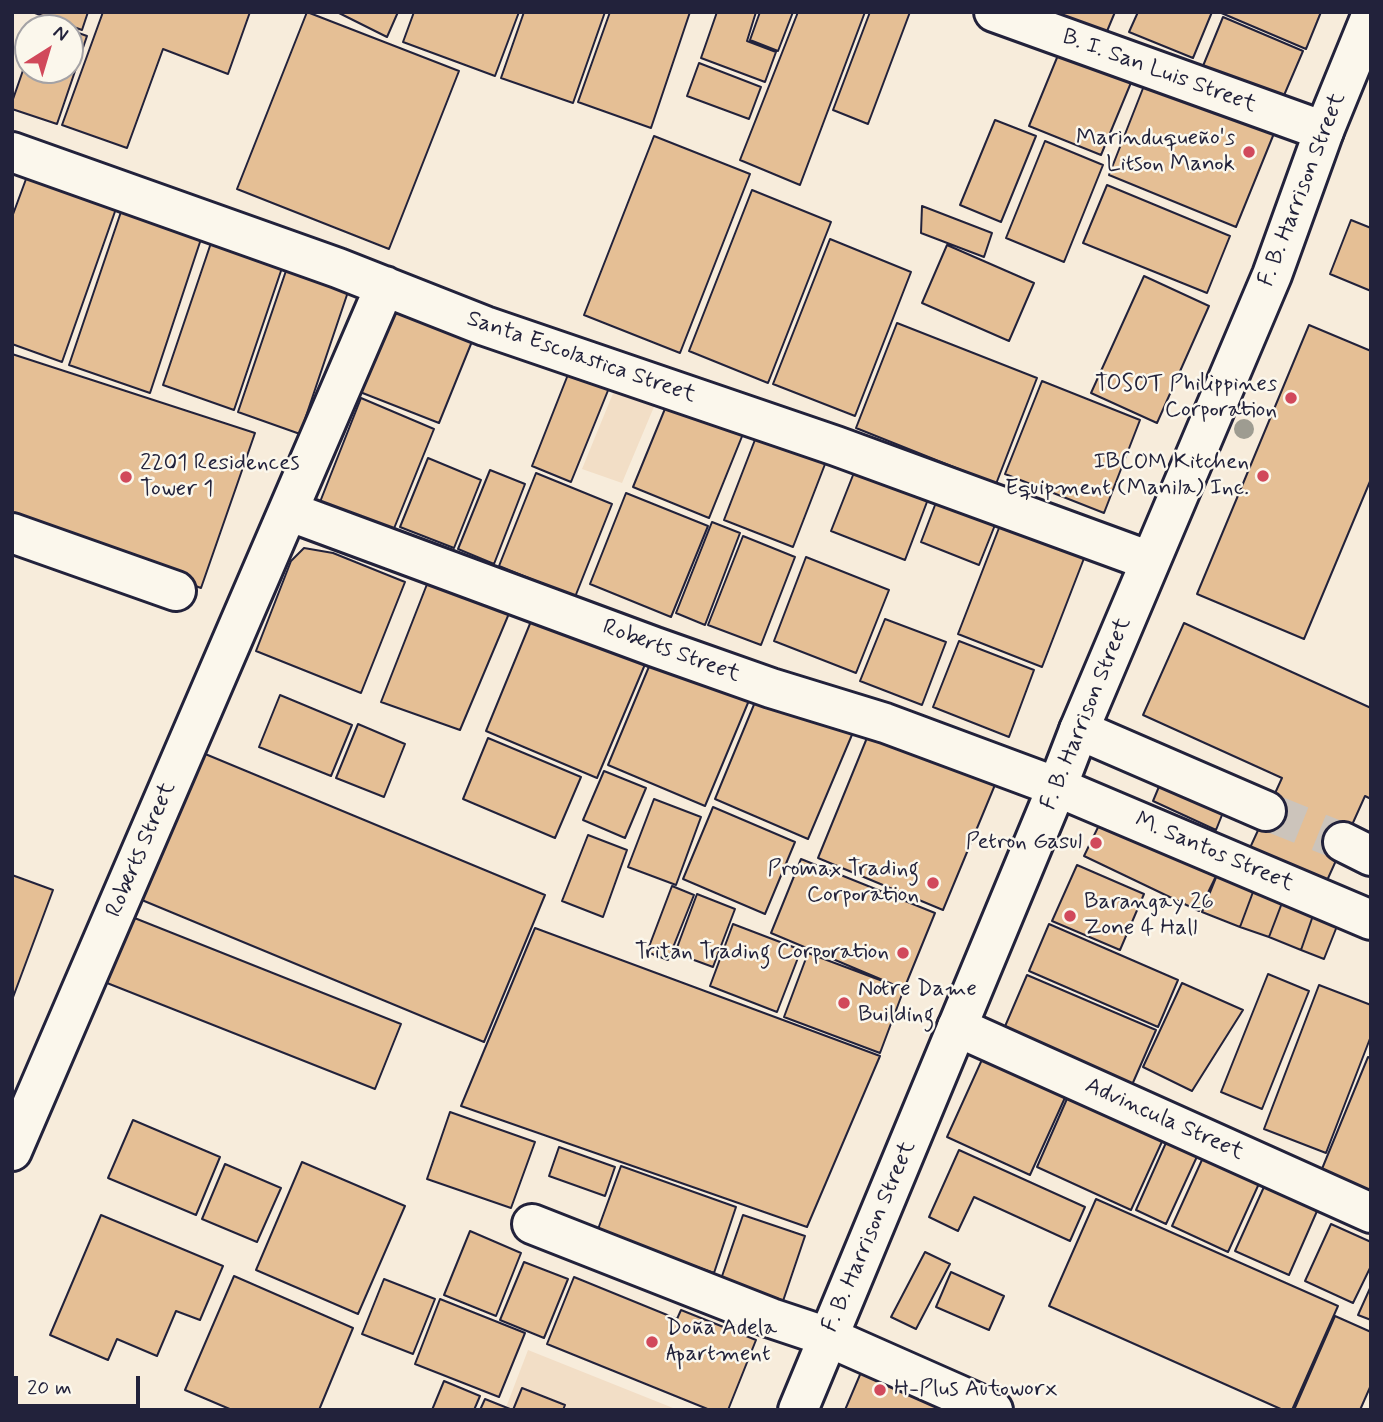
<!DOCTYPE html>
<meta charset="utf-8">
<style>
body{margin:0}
#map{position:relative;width:1383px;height:1422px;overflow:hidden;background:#f7ecdb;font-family:Mynerve,sans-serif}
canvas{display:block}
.frame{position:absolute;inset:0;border:14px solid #22223b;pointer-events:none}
.north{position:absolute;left:14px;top:14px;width:70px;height:70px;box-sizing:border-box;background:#fbf7ec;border:2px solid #a4a2a5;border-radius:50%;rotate:37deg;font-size:19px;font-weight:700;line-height:28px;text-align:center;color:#22223b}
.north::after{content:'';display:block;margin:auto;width:24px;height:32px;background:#d1495b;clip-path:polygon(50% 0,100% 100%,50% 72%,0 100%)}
.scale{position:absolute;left:14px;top:1376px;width:126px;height:32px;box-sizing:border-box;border:4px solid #22223b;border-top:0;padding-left:9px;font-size:21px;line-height:24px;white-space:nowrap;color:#22223b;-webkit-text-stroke:5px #fbf7ec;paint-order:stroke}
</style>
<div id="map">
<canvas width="1383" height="1422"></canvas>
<div class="frame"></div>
<div class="north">N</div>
<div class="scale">20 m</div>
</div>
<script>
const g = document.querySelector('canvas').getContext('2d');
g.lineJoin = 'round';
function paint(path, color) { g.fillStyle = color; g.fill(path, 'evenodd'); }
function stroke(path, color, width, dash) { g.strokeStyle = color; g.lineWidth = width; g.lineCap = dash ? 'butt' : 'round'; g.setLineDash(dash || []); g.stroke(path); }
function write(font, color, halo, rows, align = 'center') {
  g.font = font + ' Mynerve,sans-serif'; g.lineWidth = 5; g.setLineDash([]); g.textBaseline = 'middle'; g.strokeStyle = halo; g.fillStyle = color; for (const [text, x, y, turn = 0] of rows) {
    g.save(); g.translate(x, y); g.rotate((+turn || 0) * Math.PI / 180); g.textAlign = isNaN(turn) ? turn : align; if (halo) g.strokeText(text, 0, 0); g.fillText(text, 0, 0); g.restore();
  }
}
paint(new Path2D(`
 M616,386L656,402L622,483L582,469Z
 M528,1350L678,1410H505Z`), '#f2dec6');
const building = new Path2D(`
 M32,12H88L82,30Z
 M103,12H250L228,74L163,49L127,148L62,125Z
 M307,12L459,71L389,249L237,189Z
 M337,12H398L387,37Z
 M414,12H519L495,76L403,42Z
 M524,12H605L573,103L501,78Z
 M610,12H690L651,128L578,102Z
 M717,12H756L747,41L776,52L765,82L701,58Z
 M760,12H793L778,51L750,40Z
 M798,12H865L800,185L740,160Z
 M870,12H910L868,124L833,110Z
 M1046,12H1115L1105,36Z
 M1138,12H1212L1193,58L1129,32Z
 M1219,12H1321L1306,49Z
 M1223,17L1303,51L1282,100L1203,66Z
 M40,20L64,28H37Z
 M70,30L87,36L57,124L12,109V102L28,56V70H70Z
 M1063,43L1135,73L1101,155L1029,126Z
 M699,63L761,87L749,119L687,96Z
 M1149,73L1277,126L1236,227L1109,175Z
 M995,120L1036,136L1001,222L960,205Z
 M654,136L750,174L680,353L584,315Z
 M1045,141L1103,165L1064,262L1006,238Z
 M29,171L118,203L62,362L12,344V217Z
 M1107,185L1230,236L1207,293L1083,243Z
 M752,190L831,222L768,383L689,351Z
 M124,203L204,230L150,393L69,365Z
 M922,206L992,233L984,257L921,233Z
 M1351,220L1371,228V291L1330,274Z
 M214,234L285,259L234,410L163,385Z
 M830,239L911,272L855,416L773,384Z
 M947,245L1034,283L1009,341L922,303Z
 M290,259L352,280L300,434L238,412Z
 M1144,276L1209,306L1157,423L1091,393Z
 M394,307L473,339L439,423L360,392Z
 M897,323L1037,378L996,484L856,428Z
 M1309,325L1371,351V479L1304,639L1197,594Z
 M12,354L255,433L201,588L12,520Z
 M569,372L609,388L571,482L532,466Z
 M1042,381L1140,420L1104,513L1005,474Z
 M361,398L434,429L393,531L320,502Z
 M669,399L745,429L709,518L633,487Z
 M758,432L827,459L793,547L724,520Z
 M428,458L481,480L454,548L400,527Z
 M857,465L930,494L905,560L831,531Z
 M490,470L525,484L494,564L458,549Z
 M536,473L612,504L575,597L499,566Z
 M940,492L999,515L979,565L921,542Z
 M626,493L708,526L671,617L590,584Z
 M1004,515L1088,548L1042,667L958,634Z
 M712,522L740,533L705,625L676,613Z
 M743,536L795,557L761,645L708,625Z
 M304,548L333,553L405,582L361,693L256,651L291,561Z
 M806,557L889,590L856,673L774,641Z
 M431,574L513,604L460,730L381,702Z
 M534,614L646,662L597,778L486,731Z
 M885,619L946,642L922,705L860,681Z
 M1184,623L1371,708V799L1365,796L1325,885L1249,850L1282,778L1143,715Z
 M959,641L1034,670L1009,737L933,707Z
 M653,657L750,698L705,806L608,765Z
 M760,690L854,730L808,839L715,799Z
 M280,695L352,725L331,776L259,747Z
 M358,724L405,744L384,797L336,778Z
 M871,728L997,780L943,910L818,858Z
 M488,738L581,777L555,838L463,799Z
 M198,751L545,895L484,1042L137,898Z
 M604,771L646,788L625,838L583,820Z
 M1163,777L1226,805L1216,830L1153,801Z
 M654,799L701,817L676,885L628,867Z
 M713,807L795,842L765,914L683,879Z
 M1104,815L1219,870L1199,911L1084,856Z
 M588,835L627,850L603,917L562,901Z
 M801,859L935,913L904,989L771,933Z
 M1077,865L1144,894L1120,950L1052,921Z
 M1219,870L1256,884L1240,927L1202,912Z
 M12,875L53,890L12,1000Z
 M1256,884L1285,895L1269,937L1240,927Z
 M672,886L694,895L668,960L647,952Z
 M697,894L735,909L713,967L675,953Z
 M1285,895L1316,907L1301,950L1269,937Z
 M1316,907L1341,916L1324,959L1301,950Z
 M132,917L401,1024L375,1089L107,983Z
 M733,924L801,950L777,1012L710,986Z
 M1049,924L1178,980L1158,1027L1029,971Z
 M535,928L880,1056L807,1227L461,1106Z
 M808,953L904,989L880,1053L784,1017Z
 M1268,974L1309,991L1262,1109L1221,1092Z
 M1027,975L1156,1030L1128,1094L1000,1038Z
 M1182,983L1243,1010L1192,1091L1143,1067Z
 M1319,985L1371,1005V1036L1326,1153L1264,1129Z
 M985,1053L1068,1091L1030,1175L947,1137Z
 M1368,1057L1371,1058V1200L1317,1181Z
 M1070,1092L1165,1135L1131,1210L1037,1167Z
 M450,1112L535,1142L511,1208L427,1179Z
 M133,1120L220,1157L196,1215L108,1178Z
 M1169,1136L1200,1150L1166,1224L1136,1210Z
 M559,1147L615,1167L605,1196L549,1176Z
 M959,1150L1085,1207L1070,1241L974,1197L958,1231L929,1217Z
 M1206,1151L1262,1177L1228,1252L1172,1226Z
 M302,1162L405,1206L358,1314L256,1270Z
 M225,1164L281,1188L257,1242L202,1219Z
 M621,1166L736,1207L714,1273L597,1232Z
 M1268,1178L1321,1202L1289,1275L1235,1251Z
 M1096,1199L1338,1306L1292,1410H1283L1049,1306Z
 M101,1215L223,1266L200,1320L176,1311L157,1356L117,1339L108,1360L50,1335Z
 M743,1215L805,1236L781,1307L719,1285Z
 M1331,1224L1371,1242V1266L1353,1303L1305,1281Z
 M470,1231L521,1253L496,1316L444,1295Z
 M925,1252L950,1264L916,1329L891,1317Z
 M524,1262L568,1279L544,1338L500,1320Z
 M951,1272L1004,1296L989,1330L936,1307Z
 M234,1276L353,1328L319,1410H232L185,1390Z
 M574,1277L677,1319L681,1310L756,1340L728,1410H710L547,1344Z
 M384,1279L435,1299L413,1354L362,1334Z
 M1371,1286V1320L1358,1315Z
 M440,1299L525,1333L499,1397L415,1364Z
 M1335,1316L1371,1332V1385L1360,1410H1294Z
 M862,1370L951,1410H845Z
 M444,1381L480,1396L474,1410H432Z
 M522,1388L565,1405L563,1410H513Z
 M485,1399L510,1409V1410H480Z`);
paint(building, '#e5bf95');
stroke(building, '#22223b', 2);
stroke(new Path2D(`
 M1266,811L1343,842`), '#ccc4bb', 38, [38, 19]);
const minor = new Path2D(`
 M994,12L1324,131
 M12,152L338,268L485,326L836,446L1150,561
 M288,511L655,647L771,688L885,723L1057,787L1371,920
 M12,533L176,591
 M1079,730L1266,811
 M1343,842L1371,856
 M957,1027L1371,1213
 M12,1151L385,286
 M532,1224L771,1318L828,1337L993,1410`);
const major = new Path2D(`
 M798,1410L1057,787L1079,730L1272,275L1324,131L1371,16`);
stroke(minor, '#22223b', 44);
stroke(major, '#22223b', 44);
stroke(minor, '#fbf7ec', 38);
stroke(major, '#fbf7ec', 38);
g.fillStyle = '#9e9c91';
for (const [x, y] of [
 [1244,429]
]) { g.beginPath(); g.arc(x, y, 10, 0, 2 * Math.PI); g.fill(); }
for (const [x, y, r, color] of [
 [1249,152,7,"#d1495b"],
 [1291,398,7,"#d1495b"],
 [1263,476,7,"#d1495b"],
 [126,477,7,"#d1495b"],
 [1096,843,7,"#d1495b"],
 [933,883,7,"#d1495b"],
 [1070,916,7,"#d1495b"],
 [903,953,7,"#d1495b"],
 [844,1003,7,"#d1495b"],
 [652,1342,7,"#d1495b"],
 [880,1390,7,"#d1495b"]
]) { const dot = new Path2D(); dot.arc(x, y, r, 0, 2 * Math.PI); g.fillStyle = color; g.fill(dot); stroke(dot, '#fbf7ec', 2.5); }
write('23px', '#22223b', '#fbf7ec', [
 ["B. I. San Luis Street",1159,72,20],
 ["F. B. Harrison Street",1303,190,-69],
 ["Santa Escolastica Street",581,358,19],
 ["Roberts Street",671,652,20],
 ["F. B. Harrison Street",1087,714,-68],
 ["Roberts Street",142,850,-67],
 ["M. Santos Street",1214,853,23],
 ["Advincula Street",1164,1120,24],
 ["F. B. Harrison Street",870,1237,-67]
]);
write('23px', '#22223b', '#fbf7ec', [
 ["Marinduqueño's",1235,139],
 ["Litson Manok",1235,165],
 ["TOSOT Philippines",1277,385],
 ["Corporation",1277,411],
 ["IBCOM Kitchen",1249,463],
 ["Equipment (Manila) Inc.",1249,489],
 ["2201 Residences",140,464,"left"],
 ["Tower 1",140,490,"left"],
 ["Petron Gasul",1082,843],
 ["Promax Trading",919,870],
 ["Corporation",919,896],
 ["Barangay 26",1084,903,"left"],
 ["Zone 4 Hall",1084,929,"left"],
 ["Tritan Trading Corporation",889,953],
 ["Notre Dame",858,990,"left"],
 ["Building",858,1016,"left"],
 ["Doña Adela",666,1329,"left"],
 ["Apartment",666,1355,"left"],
 ["H-Plus Autoworx",894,1390,"left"]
], 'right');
</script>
